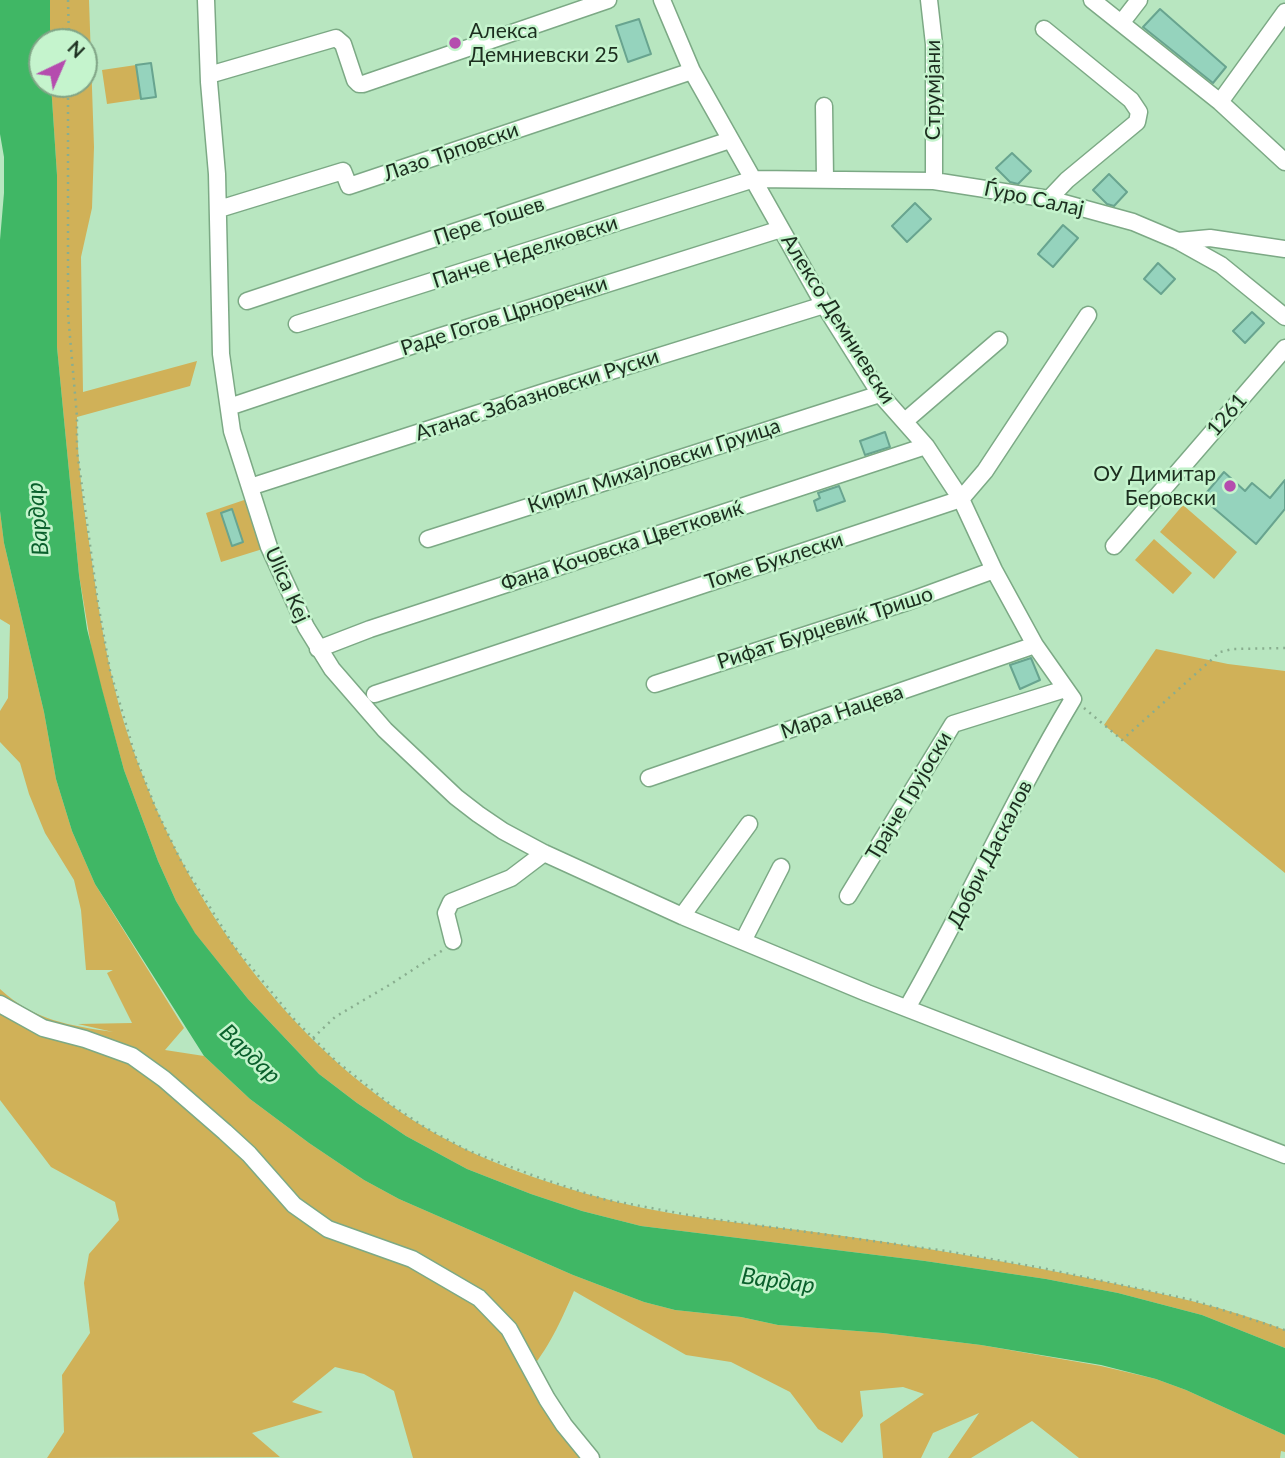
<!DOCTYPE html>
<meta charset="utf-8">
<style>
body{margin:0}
#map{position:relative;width:1285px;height:1458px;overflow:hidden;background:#b8e6c0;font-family:Lato,sans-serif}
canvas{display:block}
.north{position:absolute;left:28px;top:28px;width:70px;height:70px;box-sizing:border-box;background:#c5f4cd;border:2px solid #81a587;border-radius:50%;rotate:44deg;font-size:19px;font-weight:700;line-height:28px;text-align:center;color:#1c2e1f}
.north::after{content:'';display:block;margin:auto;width:24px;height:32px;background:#b54cae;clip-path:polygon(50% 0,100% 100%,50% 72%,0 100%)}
</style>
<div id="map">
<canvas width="1285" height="1458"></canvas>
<div class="north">N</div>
</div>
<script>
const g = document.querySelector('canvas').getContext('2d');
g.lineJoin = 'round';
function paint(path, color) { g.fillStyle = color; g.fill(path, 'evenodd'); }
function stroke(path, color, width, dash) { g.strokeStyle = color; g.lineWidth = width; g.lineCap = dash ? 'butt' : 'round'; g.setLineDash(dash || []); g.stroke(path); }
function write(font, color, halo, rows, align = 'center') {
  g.font = font + ' Lato,sans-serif'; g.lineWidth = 5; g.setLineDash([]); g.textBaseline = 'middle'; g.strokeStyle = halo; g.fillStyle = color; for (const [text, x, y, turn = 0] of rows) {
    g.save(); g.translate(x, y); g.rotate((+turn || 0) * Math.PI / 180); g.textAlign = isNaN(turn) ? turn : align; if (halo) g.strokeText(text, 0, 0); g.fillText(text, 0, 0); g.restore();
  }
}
paint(new Path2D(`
 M50,0H89L94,147L92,208L81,257L83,392L197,361L190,386L77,417C77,466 85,514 92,562C101,628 112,693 135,755C188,904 289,1046 426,1128C479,1160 542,1182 602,1198C670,1217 744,1223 814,1232C911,1245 1007,1261 1102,1281C1164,1294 1226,1307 1285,1330V1348L1202,1315L1118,1293L1046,1279L925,1261L641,1226L582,1211L531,1194L467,1169L406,1136L357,1103L319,1074L248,999L194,932L176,901L158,861L124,770L93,658L79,575L57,347V175L51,84H84V42H50Z
 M136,65L141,99L107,104L102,70Z
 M253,497L269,547L221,562L206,513Z
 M1183,505L1237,552L1214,579L1160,532Z
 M0,511L4,543L44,712L56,779L72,831L95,884L184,1028L165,1050L204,1056L250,1099L309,1143L364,1180L399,1199L573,1275L644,1302L675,1310L741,1317L778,1325L883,1333L981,1345L1101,1366L1156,1379L1186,1390L1285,1435V1452L1281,1451L1280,1458H1079L1032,1421L971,1458H948L979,1413L933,1433L921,1458H883L880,1424L924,1394L903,1387L860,1391L863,1416L842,1443L818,1429L790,1392L731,1362L686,1355L574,1291C560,1323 549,1348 527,1374L584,1458H413L394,1391L364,1374L335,1367L292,1402L323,1412L252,1433L280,1457L47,1458L64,1432L62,1375L90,1333L84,1283L89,1254L119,1220L115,1202L51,1167L0,1100V989C33,1020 71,1026 113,1032L78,1024L132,1023L107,973L113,970H86L81,910L74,880L45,833L29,794L20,763L0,742V711L8,698L10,625L0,619Z
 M1154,539L1192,573L1173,594L1135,560Z
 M1156,649L1228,664L1285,671V873L1104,725Z`), '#d0b158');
paint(new Path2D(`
 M0,0H50V42H42V84H51L57,175V347L79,575L87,629L102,689L124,770L158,861L176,901L195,933L248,999L319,1074L357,1103L406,1136L467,1169L531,1194L582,1211L641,1226L925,1261L1046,1279L1118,1293L1202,1315L1285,1348V1435L1186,1390L1156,1379L1101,1365L981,1345L883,1333L778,1325L741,1317L675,1310L644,1302L573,1275L399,1199L364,1180L309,1143L250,1099L204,1056L95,884L72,831L56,779L44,712L4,543L0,511V240L4,193V157L0,134Z`), '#40b765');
const building = new Path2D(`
 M1160,9L1226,67L1213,83L1143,27Z
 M639,19L651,54L628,62L616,26Z
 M151,63L156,97L141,99L136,65Z
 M1012,153L1031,171L1018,184L1010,182L996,168Z
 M1109,174L1127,192L1114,206L1107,204L1093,190Z
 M915,203L931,219L907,242L892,226Z
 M1063,225L1078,238L1053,267L1038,254Z
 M1158,263L1175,279L1161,294L1144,279Z
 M1252,312L1264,323L1245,343L1233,331Z
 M885,432L890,447L865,455L860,441Z
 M1224,472L1245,491L1252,483L1270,498L1285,480V509L1256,544L1202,498Z
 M839,486L845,501L817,511L814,501L820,498L818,493Z
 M232,509L243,542L232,546L221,513Z
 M1031,658L1040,680L1020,689L1010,665Z`);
paint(building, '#95d3bd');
stroke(building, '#68a48f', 2);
const minor = new Path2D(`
 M206,0L209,82L217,174L221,354L232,431L269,547L306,627L332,669L385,730L456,797L478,814L503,831L544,853L682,916L867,993L1285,1155
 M662,0L692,71L824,305L880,394L926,446L961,499L994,570L1035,645L1073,699C1013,799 965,907 907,1008
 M929,0L934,44V181
 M1092,0L1220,102L1285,162
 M1122,22L1139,0
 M1044,29L1131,100L1139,112L1137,122L1067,180L1049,199
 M209,75L336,38L343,44L355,80L359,84H363L608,0
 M1220,102L1285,12
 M824,106L825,178
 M219,209L343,171L349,186L692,71
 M1178,241L1210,238L1285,249
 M247,301L730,140
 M297,324L754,179L934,181L1049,199L1133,222L1178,241L1221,265L1285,317
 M229,407L438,337L781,229
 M905,421L999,340
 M250,487L547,391L824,305
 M428,539L880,394
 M1114,546L1285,348
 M318,649L370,629L926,446
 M655,684L904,603L994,570
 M375,694L961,499L985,471L1088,315
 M649,778L1035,645
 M848,896L953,724L1065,689
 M682,916L749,824
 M453,941L446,913L451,902L511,878L544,853
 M743,941L781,867
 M0,1004L43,1028L85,1039L132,1056L164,1079L225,1132L249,1154L294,1205L328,1229L412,1259L479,1298L509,1329L547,1399L564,1425L591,1458`);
stroke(minor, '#7ca985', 19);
stroke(new Path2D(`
 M68,0L69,42
 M68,84V314L77,417V450L98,603L110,670L135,755L156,809L180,859L234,946L292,1017L335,1060L390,1104L426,1128L467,1150L537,1177L603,1199L699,1217L946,1251L1042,1268L1192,1300L1285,1330
 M1084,708L1122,740L1220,652L1233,649L1285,648
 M313,1038L335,1017L391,984L443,950`), '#89ae8f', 2.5, [2, 5]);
stroke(minor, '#fff', 16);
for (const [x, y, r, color] of [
 [455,43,7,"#b54cae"],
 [1230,486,7,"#b54cae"]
]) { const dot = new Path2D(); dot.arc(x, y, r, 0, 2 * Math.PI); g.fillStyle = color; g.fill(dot); stroke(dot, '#c5f4cd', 2.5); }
write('21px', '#1c2e1f', '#c5f4cd', [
 ["Алекса",469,31],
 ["Демниевски 25",469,55],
 ["ОУ Димитар",1216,474,"right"],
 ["Беровски",1216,498,"right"]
], 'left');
write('21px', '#1c2e1f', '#c5f4cd', [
 ["Струмјани",933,90,-90],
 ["Лазо Трповски",451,152,-19],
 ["Ѓуро Салај",1034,199,12],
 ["Пере Тошев",489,221,-18],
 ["Панче Неделковски",525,252,-18],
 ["Раде Гогов Црноречки",504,316,-18],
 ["Алексо Демниевски",838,319,58],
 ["Атанас Забазновски Руски",537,395,-18],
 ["1261",1227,415,-49],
 ["Кирил Михајловски Груица",654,466,-18],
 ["Фана Кочовска Цветковиќ",622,546,-18],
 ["Томе Буклески",774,561,-18],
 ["Ulica Kej",287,585,66],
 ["Рифат Бурџевиќ Тришо",825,628,-18],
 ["Мара Нацева",842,712,-19],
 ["Трајче Грујоски",909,796,-59],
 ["Добри Даскалов",990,854,-63]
]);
write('italic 23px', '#0a602c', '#c5f4cd', [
 ["Вардар",38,519,-95],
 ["Вардар",250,1054,44],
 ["Вардар",778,1281,8]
]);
</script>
